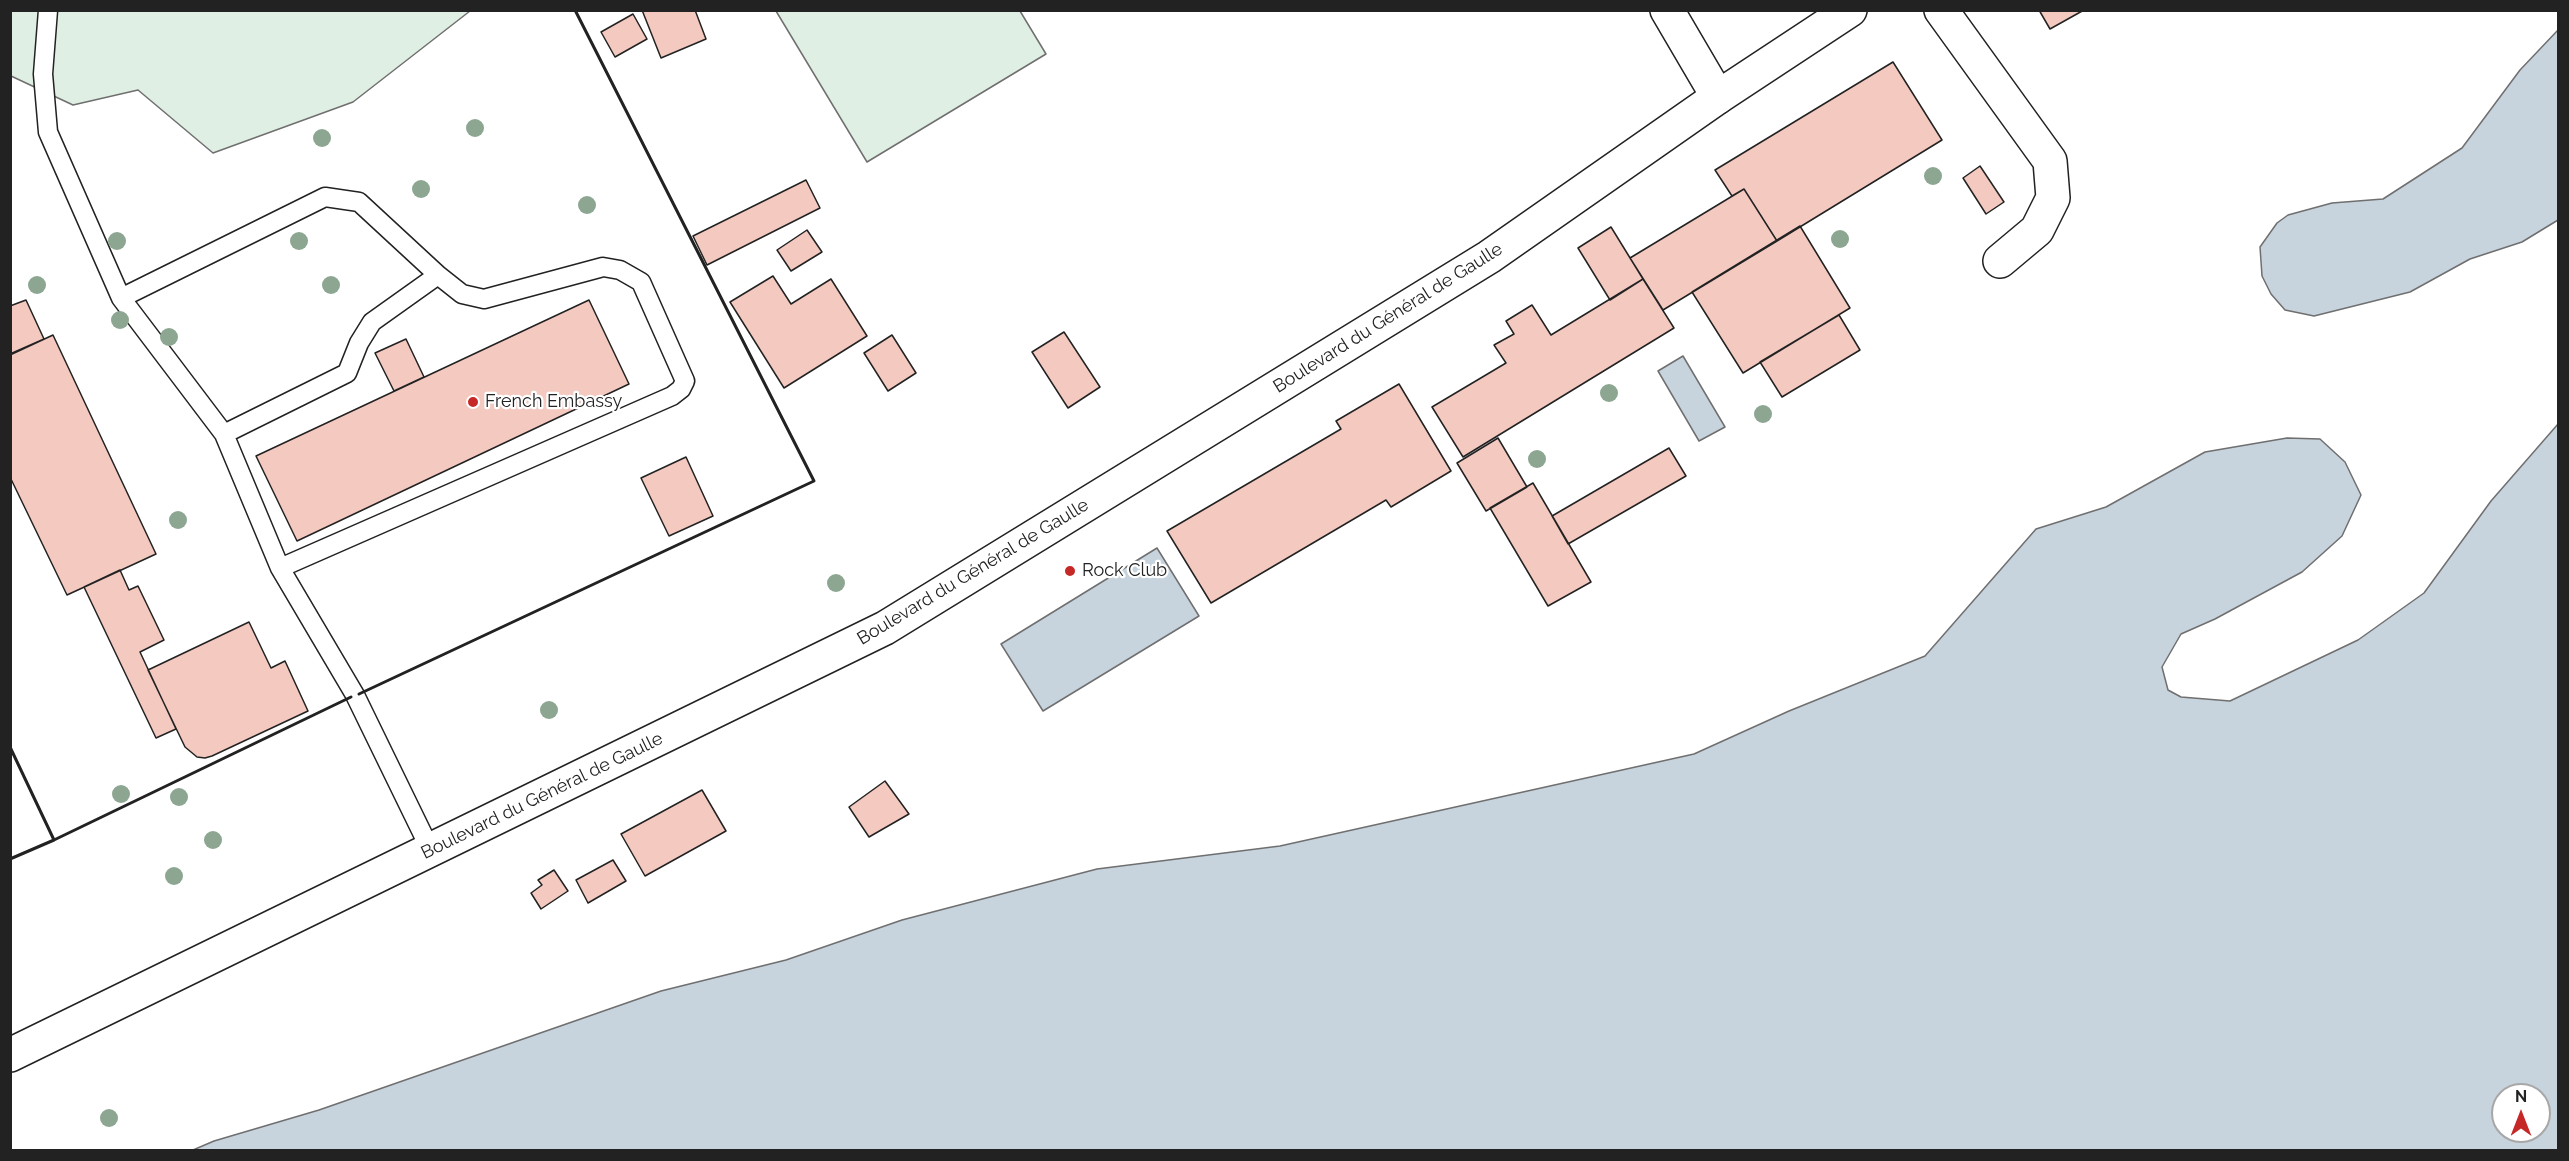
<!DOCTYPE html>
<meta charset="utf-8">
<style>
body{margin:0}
#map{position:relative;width:2569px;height:1161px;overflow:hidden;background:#fff;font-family:Raleway,sans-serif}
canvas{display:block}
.frame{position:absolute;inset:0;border:12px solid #222;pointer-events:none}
.north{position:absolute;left:2491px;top:1083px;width:60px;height:60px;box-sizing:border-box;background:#fff;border:2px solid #a7a7a7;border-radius:50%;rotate:0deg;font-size:16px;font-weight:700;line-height:24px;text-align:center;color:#222}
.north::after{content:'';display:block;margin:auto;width:21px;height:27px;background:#c62828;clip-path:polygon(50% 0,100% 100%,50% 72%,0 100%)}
</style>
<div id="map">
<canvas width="2569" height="1161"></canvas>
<div class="frame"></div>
<div class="north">N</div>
</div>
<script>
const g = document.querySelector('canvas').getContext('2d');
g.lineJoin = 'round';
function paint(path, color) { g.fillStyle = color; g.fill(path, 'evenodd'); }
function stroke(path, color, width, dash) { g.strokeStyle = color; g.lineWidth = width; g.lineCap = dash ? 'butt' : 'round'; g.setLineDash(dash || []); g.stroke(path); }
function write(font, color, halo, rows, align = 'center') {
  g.font = font + ' Raleway,sans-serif'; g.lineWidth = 4.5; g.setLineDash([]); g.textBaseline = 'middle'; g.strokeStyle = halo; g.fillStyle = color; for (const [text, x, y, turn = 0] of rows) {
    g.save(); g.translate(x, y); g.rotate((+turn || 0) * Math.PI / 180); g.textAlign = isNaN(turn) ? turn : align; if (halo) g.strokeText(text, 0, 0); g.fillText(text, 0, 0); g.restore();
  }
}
const green = new Path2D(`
 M11,11H470L353,102L213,153L138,90L73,105L11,76Z
 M776,11H1020L1046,54L867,162Z`);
paint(green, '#e0efe3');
stroke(green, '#6f6f6f', 1.5);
const water = new Path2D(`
 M2558,30V220L2522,242L2470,259L2410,292L2314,316L2285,310L2271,294L2262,276L2260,247L2277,223L2288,215L2332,203L2383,199L2462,148L2520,70Z
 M1683,356L1725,427L1699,441L1658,371Z
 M2558,424V1150H193L214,1141L319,1110L661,991L786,960L902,920L1097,869L1280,846L1694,754L1789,711L1925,656L2036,529L2106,507L2205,452L2287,438L2320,439L2345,462L2361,495L2342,536L2302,572L2215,619L2181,634L2162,667L2168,690L2181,697L2230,701L2358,640L2424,593L2491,501ZM2503,1095H2539V1131H2503Z
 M1157,548L1199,616L1043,711L1001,644Z`);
paint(water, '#c7d3dd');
stroke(water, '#6f6f6f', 1.5);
const building = new Path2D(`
 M642,10H695L706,39L661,58Z
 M2039,10H2084L2050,29Z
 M633,14L647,39L615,57L601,32Z
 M1893,62L1942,140L1777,241L1744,189L1732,196L1715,170Z
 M1980,166L2004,202L1986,214L1963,178Z
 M806,180L820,208L707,265L693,236Z
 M1744,189L1777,241L1663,310L1630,258Z
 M1800,226L1850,308L1743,373L1692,292Z
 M1611,227L1643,279L1610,300L1578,248Z
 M807,230L822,252L791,271L777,250Z
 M773,276L791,304L831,279L867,336L784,388L730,302Z
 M1643,279L1674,328L1463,457L1432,407L1506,363L1494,345L1514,334L1506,321L1532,305L1551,335Z
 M26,300L44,339L10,354V306Z
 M589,300L629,384L297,541L256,456Z
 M1839,315L1860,350L1782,397L1760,362Z
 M1064,332L1100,387L1068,408L1032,352Z
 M53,335L156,554L67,595L10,477V355Z
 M892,335L916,373L888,391L864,353Z
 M406,339L424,377L394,391L375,353Z
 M1399,384L1451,471L1391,507L1386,500L1211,603L1167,531L1341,429L1336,421Z
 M1498,438L1527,487L1486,511L1457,463Z
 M1669,448L1686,476L1568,544L1552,516Z
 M686,457L713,516L669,536L641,478Z
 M1533,483L1591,582L1548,606L1490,508Z
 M120,570L129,590L138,586L164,640L140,652L176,729L156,738L84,587Z
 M249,622L271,668L285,661L308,711L212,756L205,758L197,757L185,747L148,670Z
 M885,781L909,814L869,837L849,807Z
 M702,790L726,831L645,876L621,834Z
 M613,860L626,881L588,903L576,880Z
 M554,870L568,891L541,909L531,893L542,885L538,880Z`);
paint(building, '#f3c9c0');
stroke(building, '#222', 1.5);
const service = new Path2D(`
 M48,10L43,74L48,132L121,298L224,434L280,568L355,695L431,851
 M121,298L325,197L359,202L438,275L372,322L359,343L347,373L224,434
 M280,568L672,396L681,389L685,381L641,282L620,270L603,267L484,299L462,294L438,275`);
const minor = new Path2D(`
 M1667,10L1718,97
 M1941,10L2050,161L2053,198L2037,230L2000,261`);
const secondary = new Path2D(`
 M10,1055L885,628L1489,257L1718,97L1850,10`);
stroke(service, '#222', 21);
stroke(minor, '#222', 36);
stroke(secondary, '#222', 36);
stroke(service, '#fff', 18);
stroke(minor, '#fff', 33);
stroke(secondary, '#fff', 33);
stroke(new Path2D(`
 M359,694L814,481L575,10
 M10,747L54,840L351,697
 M10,859L54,840`), '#222', 3);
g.fillStyle = '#8da692';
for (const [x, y] of [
 [475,128],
 [322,138],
 [1933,176],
 [421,189],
 [587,205],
 [1840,239],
 [117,241],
 [299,241],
 [37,285],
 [331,285],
 [120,320],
 [169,337],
 [1609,393],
 [1763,414],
 [1537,459],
 [178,520],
 [836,583],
 [549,710],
 [121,794],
 [179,797],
 [213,840],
 [174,876],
 [109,1118]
]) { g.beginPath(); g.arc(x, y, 9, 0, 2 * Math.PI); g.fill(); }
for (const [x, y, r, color] of [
 [473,402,6,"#c62828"],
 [1070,571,6,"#c62828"]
]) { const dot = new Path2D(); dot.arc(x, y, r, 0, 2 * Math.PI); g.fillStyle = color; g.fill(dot); stroke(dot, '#fff', 2); }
write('18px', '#222', '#fff', [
 ["Boulevard du Général de Gaulle",1388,318,-32],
 ["Boulevard du Général de Gaulle",973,572,-31],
 ["Boulevard du Général de Gaulle",542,796,-26]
]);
write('18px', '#222', '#fff', [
 ["French Embassy",485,402],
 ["Rock Club",1082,571]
], 'left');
</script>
